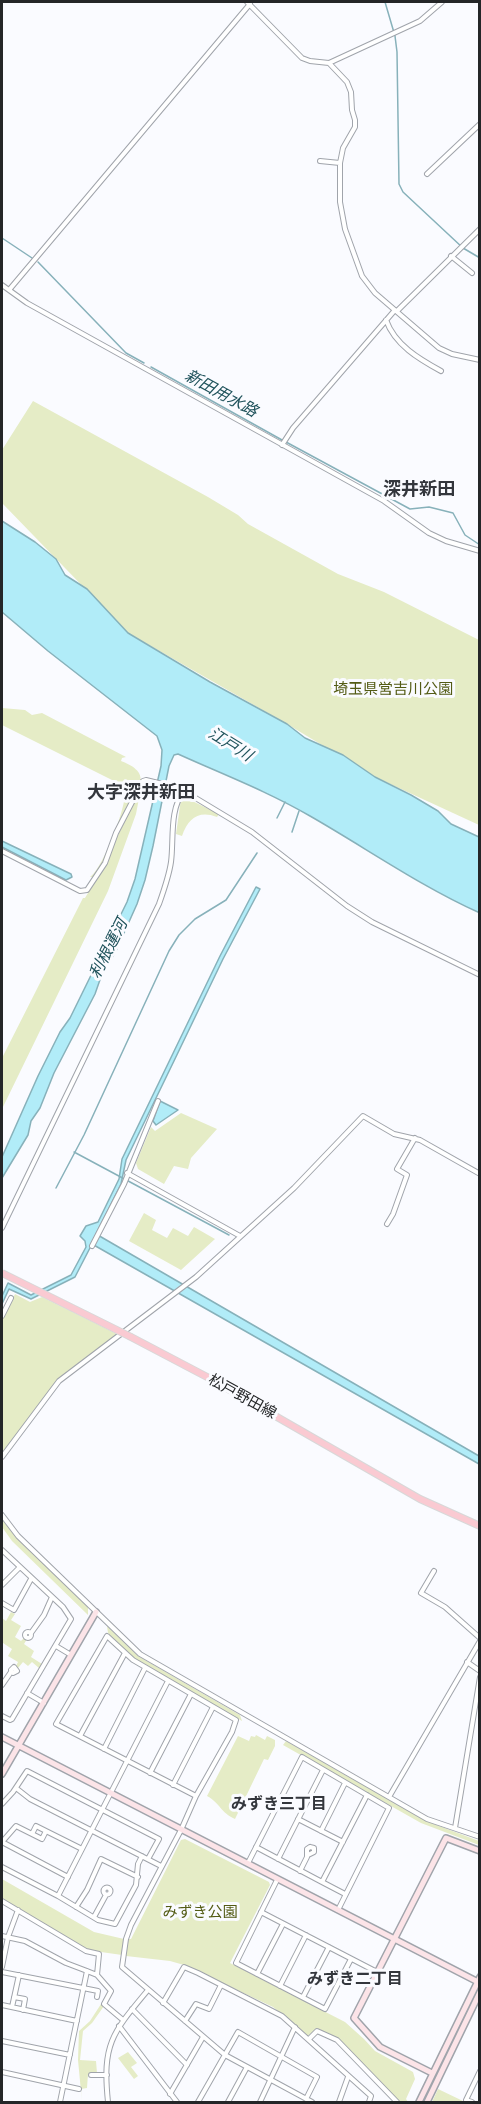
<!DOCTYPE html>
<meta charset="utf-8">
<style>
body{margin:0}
#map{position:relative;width:481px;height:2104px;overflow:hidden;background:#fafbff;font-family:Helvetica,sans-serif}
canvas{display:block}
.frame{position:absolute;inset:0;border:3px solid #242628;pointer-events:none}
</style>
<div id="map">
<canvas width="481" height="2104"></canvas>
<div class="frame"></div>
</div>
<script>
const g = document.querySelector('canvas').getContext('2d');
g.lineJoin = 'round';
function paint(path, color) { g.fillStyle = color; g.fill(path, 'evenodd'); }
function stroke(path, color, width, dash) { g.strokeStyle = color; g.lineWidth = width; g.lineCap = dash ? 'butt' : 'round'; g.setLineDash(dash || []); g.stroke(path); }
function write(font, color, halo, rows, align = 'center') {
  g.font = font + ' Helvetica,"Noto Sans JP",sans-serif'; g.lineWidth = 6; g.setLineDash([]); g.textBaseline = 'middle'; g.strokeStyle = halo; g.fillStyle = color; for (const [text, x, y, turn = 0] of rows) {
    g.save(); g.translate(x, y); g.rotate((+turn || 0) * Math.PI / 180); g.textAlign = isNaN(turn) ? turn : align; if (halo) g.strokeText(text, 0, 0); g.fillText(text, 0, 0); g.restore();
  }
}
paint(new Path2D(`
 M33,401L208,497L238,515L248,524L338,574L384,592L479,640V825L375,777L287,724L128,633L2,503V450Z
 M2,708L25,710L32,715L42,713L126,757L122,758L121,761C131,765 144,771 140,784L117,827L103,862L93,877H90C102,870 125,810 125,794C125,791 123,788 122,785L2,725Z
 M141,788L136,814L108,891L2,1109V1058L83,898H85C107,863 122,825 141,788Z
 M184,797L219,814L217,817C199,810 188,818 182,836L176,834L181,799Z
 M181,1113L217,1129L191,1158L188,1169L174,1166L164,1184L138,1169L136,1163L151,1127L155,1131Z
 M144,1213L156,1220L152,1230L167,1238L173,1228L188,1236L194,1227L215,1239L181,1270L129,1241Z
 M15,1294L30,1302L42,1297L117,1334L59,1379L2,1454V1320Z
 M2,1518L19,1540L88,1607V1615L12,1541L2,1527Z
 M11,1612L15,1614L11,1620L21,1626L15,1637L21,1641L25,1637L27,1639L24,1644L34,1651L31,1657L42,1664L39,1668L32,1662L28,1666L23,1662L18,1668L16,1666L18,1662L8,1656L12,1649L3,1643L2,1644V1618L6,1621Z
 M107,1626L138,1656L240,1715L242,1721L134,1659L108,1633Z
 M256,1735L265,1740L267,1736L275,1740V1746L268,1760L264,1759L235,1819C221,1813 220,1803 207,1796L238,1736L249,1741L251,1736L255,1737Z
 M286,1741L426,1821L479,1841V1845L421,1823L283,1745Z
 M185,1839L269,1882L270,1885L230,1963L345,2022L364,2039L375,2051L413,2072L415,2079L406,2099L408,2102H400L338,2039L317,2028L308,2036L273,2007L184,1965L170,1961L126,1956L128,1939H131L181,1840Z
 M2,1879L94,1932L124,1939L122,1955L87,1950L2,1899Z
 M101,2004L104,2006L92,2023L83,2031L80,2060L96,2061L97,2073L88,2074L87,2088L81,2089L82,2102L78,2060L79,2031L90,2021Z
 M128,2052L137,2063L131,2067L138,2076L134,2079L118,2058Z
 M438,2089L463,2101L467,2102H432Z`), '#e5ecc6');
const water = new Path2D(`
 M2,521L35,542L56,559L65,575L87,589L128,633L210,682L287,724L305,738L343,755L375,777L411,795L438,811L451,824L479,837L480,913C420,886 366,848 310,816C267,791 222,774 178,754L174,755L169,766L153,846L145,880L137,904L116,951L102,974L95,994L54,1073L40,1108L31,1121L28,1135L2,1178V1157L38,1076L60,1032L70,1018L127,902L135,879L161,766L162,750L157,736L48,651L2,612Z
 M2,841L71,874L72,877L66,880L2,847Z
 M256,887L260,889L223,959L173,1063L126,1160L121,1184L96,1234L479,1456V1464L92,1244L75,1277L31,1299L9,1289L2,1304V1296L8,1283L31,1295L71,1275L86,1247L85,1241L80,1236L86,1226L98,1222L119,1179L122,1159L220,956Z
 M160,1101L178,1110L156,1125L153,1121Z`);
paint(water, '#b1ecf8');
stroke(water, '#87b1ba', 1.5);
stroke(new Path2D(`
 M385,2L395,36L397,52L399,184L403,192L463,248L480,258
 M2,238L32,258
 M38,262L126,353L144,363
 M151,367L282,440
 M286,442L410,509L429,507L453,513L465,535L480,545
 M277,818L285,802
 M292,832L299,811
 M74,1152L229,1235
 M56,1188L84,1135L169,951L179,935L195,919L226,900L257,853`), '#87b1ba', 1.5);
const street = new Path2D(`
 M247,2L302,58L310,61L329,63L347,82L351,92L352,110L355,120V127L343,148L340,163V202L345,229L362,276L375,293L439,348L452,354L480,360
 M329,63L420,21L442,2
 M320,161L340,163
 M427,174L480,124
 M451,256L472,273
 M2,285L27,303L384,501L429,533L446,541L480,551
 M9,290L250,4
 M397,311L480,229
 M386,320C395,345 419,359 441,371
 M282,445L293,428L395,310
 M2,851L80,891L87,890L105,863L116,833L143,781L146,780L179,788L252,832L347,906L372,922L480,975
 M127,1173L240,1236
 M387,1224L393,1214L407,1175L397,1169L415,1138
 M2,1228L159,904C164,890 169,876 171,862C174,840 169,809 184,791
 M92,1246L124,1184L158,1101
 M2,1316L11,1298
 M2,1457L59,1381L196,1277L294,1188L363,1116L394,1134L420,1140L480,1174
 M2,1515L18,1536L140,1654L427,1819L480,1837
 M2,1550L63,1607L71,1619L12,1719L10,1720L2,1716
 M434,1571L421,1593L445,1607L480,1638
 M2,1585L19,1568
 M2,1603L14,1610L31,1579
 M25 1635a3 3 0 1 1 6 0a3 3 0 1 1-6 0Z
 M31,1633L44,1615L52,1597
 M56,1646L71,1655
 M467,1662L480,1671
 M14,1667L17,1671L13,1673L11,1670Z
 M2,1685L11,1672
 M27,1693L44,1703
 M80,1736L125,1653
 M104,1749L145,1668
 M150,1773L191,1694
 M173,1785L213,1707
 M16,1788L30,1799L161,1866
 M196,1796L56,1724L107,1636L133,1660L236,1720L232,1732L196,1796L181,1830L131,1925L126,1939L122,1967L225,2055L312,2102
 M389,1797L480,1641
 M2,1804L13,1792L27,1771L159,1839L148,1859
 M298,1819L343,1842
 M455,1828L480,1677
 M321,1831L345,1783
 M32,1834L42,1839L46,1831
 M2,1842L16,1826L32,1834L36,1826L82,1849
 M2,1842L68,1877
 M256,1847L322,1882L367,1795
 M308,1855L314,1852V1848L310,1847
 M278,1859L323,1770
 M248,1863L302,1757L389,1808L338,1910
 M2,1867L58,1896L168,1681
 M300,1871L307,1857V1849L310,1847
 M277,1880L236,1963L325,2009L351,1959
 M322,1882L345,1894
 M103.5 1891a3.5 3.5 0 1 1 7 0a3.5 3.5 0 1 1-7 0Z
 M58,1896L98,1920L115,1924L136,1885L138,1864L142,1856
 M2,1901L86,1951L99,1954L97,1975
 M76,1907L87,1890L101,1859L138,1877
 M261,1912L377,1972
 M94,1917L106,1895
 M2,1936L25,1941L66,1963L87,1971L97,1975L111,1991L104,2004L123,2020
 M2,1967L8,1937L18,1910
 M2,1972L83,1988
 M257,1974L283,1924
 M280,1986L306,1935
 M83,1988L98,1991L97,1997
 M14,1997L25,1999L23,2010
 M303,1997L329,1947
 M163,2003L184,1967L198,1973L282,2016L371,2096L369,2102
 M2,2005L77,2021
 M12,2007L19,1975
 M132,2009L187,2065
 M185,2021L196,2004L209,2009L221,1985
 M119,2026L177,2102
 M309,2039L317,2031L337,2040L397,2102
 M2,2041L70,2055
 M2,2072L79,2089
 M91,2075H107
 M170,2094L203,2037
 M60,2102L87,1971
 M108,2102C102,2044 112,2033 148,1990
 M198,2102L238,2032L317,2077L306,2099
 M228,2102L247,2067
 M260,2102L295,2027
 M339,2102L348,2077
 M472,2102L466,2100L480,2071`);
const secondary = new Path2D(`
 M2,1737L480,1983
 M2,1774L96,1612
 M432,2073L380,2047L354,2018L446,1838L480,1851
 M419,2102L480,1977
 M427,2102L480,1992`);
const primary = new Path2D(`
 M131,1337L209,1378L420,1499L480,1526`);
stroke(street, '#a0a4ab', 6);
stroke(secondary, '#a0a4ab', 8);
stroke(primary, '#d8d8d8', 8);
stroke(street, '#fff', 4);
stroke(secondary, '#fce4e8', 5);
stroke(primary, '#facad2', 6);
const primaryBridge = new Path2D(`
 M2,1273L131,1337`);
stroke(primaryBridge, '#d8d8d8', 8, []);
stroke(primaryBridge, '#facad2', 6);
write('15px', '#535b14', '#fafbff', [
 ["埼玉県営吉川公園",393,690],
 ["みずき公園",200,1913]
]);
write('15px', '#242628', '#fafbff', [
 ["松戸野田線",242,1397,29]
]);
write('italic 16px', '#20535c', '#fafbff', [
 ["新田用水路",221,394,29],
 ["江戸川",230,745,32],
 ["利根運河",109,949,-63]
]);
write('bold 16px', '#33363c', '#fafbff', [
 ["みずき三丁目",279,1805],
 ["みずき二丁目",355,1980]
]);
write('bold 18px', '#33363c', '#fafbff', [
 ["深井新田",419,490],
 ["大字深井新田",141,793]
]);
</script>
